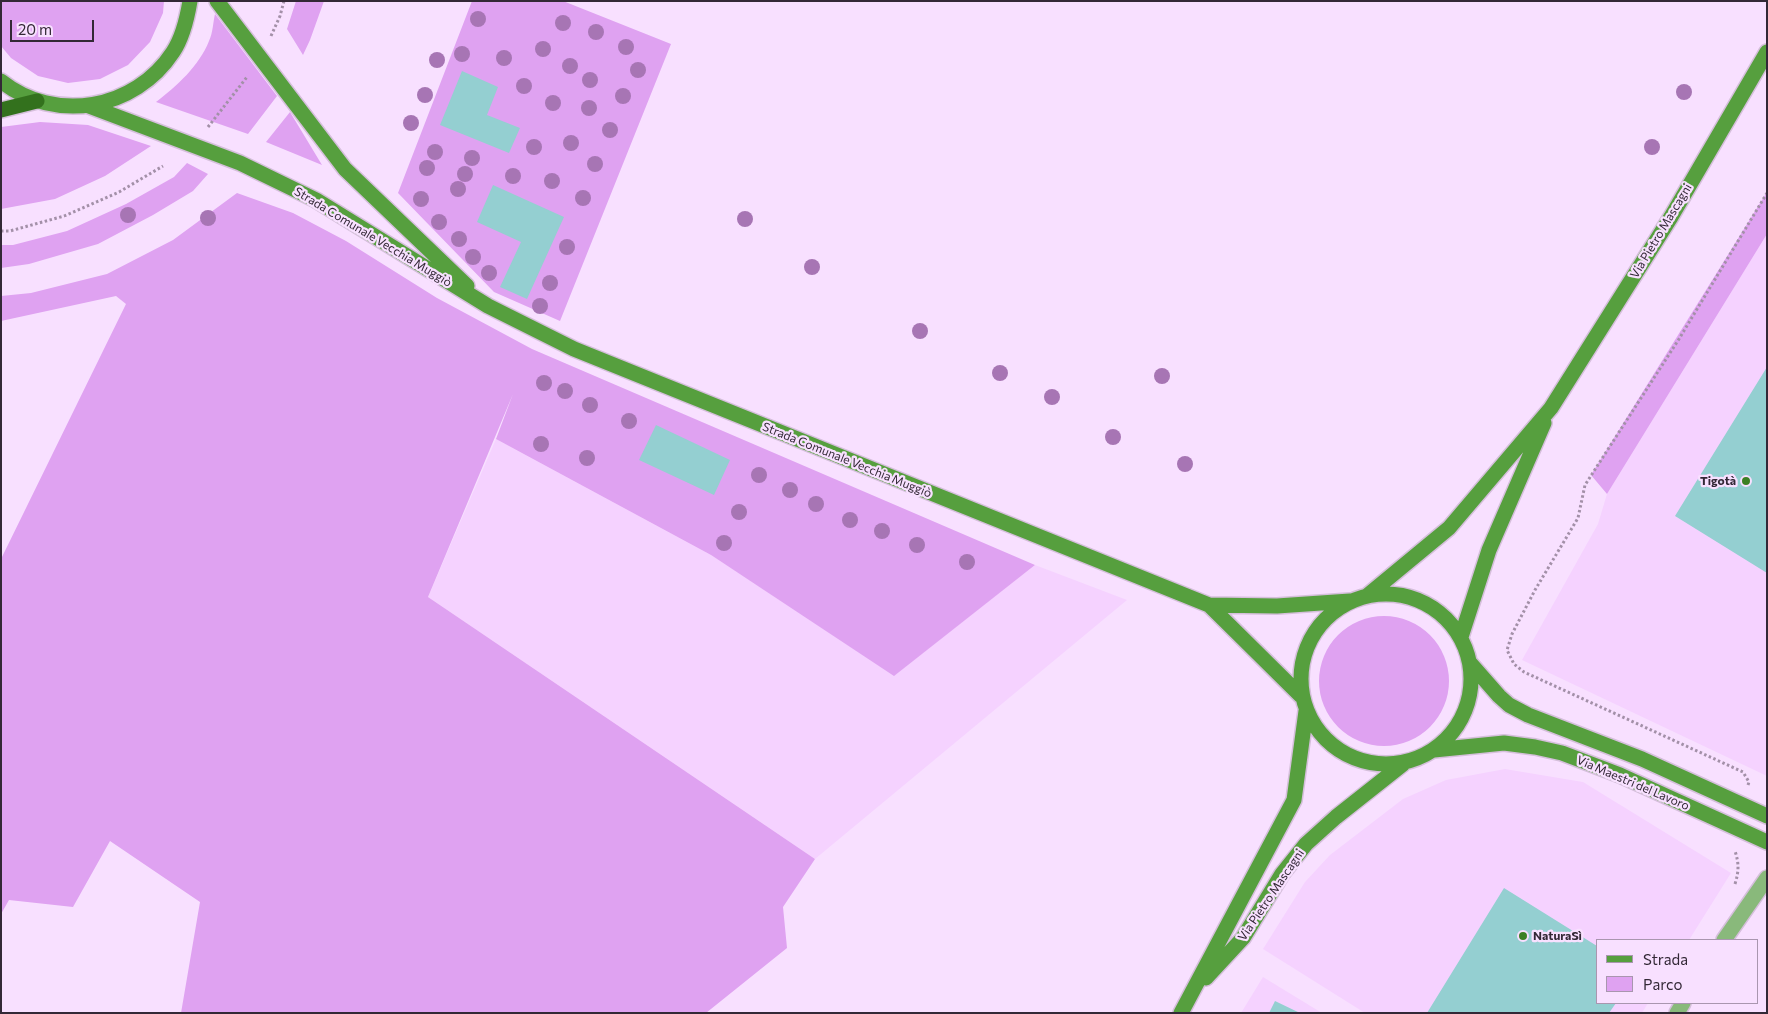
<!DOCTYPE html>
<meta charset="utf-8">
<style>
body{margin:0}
#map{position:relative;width:1768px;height:1014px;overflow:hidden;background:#f8e0ff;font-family:Commissioner,sans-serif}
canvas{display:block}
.frame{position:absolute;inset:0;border:2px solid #332836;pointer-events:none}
.legend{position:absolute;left:1596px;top:939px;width:162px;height:65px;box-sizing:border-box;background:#f8e0ff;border:1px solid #a996af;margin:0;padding:6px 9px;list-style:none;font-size:15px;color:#332836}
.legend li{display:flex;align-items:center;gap:10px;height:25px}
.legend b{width:25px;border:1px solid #a996af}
.scale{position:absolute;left:10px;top:20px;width:84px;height:22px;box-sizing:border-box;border:2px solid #332836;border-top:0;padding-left:6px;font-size:15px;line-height:18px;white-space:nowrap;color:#332836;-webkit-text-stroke:4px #f8e0ff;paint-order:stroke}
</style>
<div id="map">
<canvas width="1768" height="1014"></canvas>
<div class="frame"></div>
<ul class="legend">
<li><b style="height:6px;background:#569f3e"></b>Strada</li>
<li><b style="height:14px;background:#dfa2f1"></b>Parco</li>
</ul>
<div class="scale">20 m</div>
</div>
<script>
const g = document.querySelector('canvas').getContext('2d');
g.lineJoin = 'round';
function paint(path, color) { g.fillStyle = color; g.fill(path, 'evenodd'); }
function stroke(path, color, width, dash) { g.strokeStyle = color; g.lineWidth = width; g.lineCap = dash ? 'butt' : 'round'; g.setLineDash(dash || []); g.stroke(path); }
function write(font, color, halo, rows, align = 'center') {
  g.font = font + ' Commissioner,sans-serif'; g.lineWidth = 4.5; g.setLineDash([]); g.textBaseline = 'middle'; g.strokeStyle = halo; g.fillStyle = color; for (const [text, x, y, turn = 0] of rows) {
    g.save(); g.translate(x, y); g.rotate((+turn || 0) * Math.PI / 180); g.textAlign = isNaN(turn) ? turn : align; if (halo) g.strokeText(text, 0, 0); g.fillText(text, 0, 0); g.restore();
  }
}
paint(new Path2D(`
 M1767,234V776L1522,660L1598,524L1607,494Z
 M496,439L711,555L894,675L1035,565L1127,600L815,859L428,597Z
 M1505,769L1583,782L1731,873L1689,940H1597V1003H1648L1642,1013H1365L1263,949L1305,882L1330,855L1403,799L1446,780Z
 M1263,977L1322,1013H1241Z`), '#f5d2ff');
paint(new Path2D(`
 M1,1H164L163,13L150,42L128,65L100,79L68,83L38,76L11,58L1,46Z
 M296,1H324L310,40L303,55L287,29Z
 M472,1H563L671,44L560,321L494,292L398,193Z
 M215,14L277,96L248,134L156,102C177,86 199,66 209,41C213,33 213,22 215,14Z
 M290,112L322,165L266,142Z
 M40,122L88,125L151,146L105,176L55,199L1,209V127Z
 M187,163L208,174L193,191L153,215L98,244L29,264L1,268V245H13L67,231L126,204L174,177Z
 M1767,192V234L1607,494L1591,475Z
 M237,193L293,213L346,241L437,298L532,349L1035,565L894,676L711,555L496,439L513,394L428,597L815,859L783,907L787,948L706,1013H181L200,902L110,841L73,907L9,900L1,914V559L126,304L116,296L1,321V296L31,293L107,274L173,240Z
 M1319 681a65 65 0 1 1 130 0a65 65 0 1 1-130 0Z`), '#dfa2f1');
paint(new Path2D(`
 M462,71L498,87L487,115L520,128L509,153L440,125Z
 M493,185L564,217L527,299L500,287L521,242L477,222Z
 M1767,367V573L1675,516Z
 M656,425L730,460L714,495L639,460Z
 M1504,888L1597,946V1003H1616L1609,1013H1427Z
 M1275,1001L1300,1013H1269Z`), '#94cfd1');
const street = new Path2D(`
 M1724,940L1767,878
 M1677,1013L1683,1003`);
const secondary = new Path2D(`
 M217,1L345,169L467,286
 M1,81C55,124 135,110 173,52C183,37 187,19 190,1
 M89,106L240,163L316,200L488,306L574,349L1209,605L1277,606L1350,601
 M1301 679a85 85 0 1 1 170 0a85 85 0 1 1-170 0Z
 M1368,595L1449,528L1551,408L1671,217L1767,52
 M1209,605L1301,696
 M1461,637L1489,550L1544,423
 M1470,663L1499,696L1509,705L1528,715L1642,759L1767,816
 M1434,750L1504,743L1535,747L1562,753L1620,775L1767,842
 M1206,978L1243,938L1282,874L1306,844L1336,817L1403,764
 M1181,1013L1294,800L1306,711`);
const highway = new Path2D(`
 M1,110L37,101`);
stroke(street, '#d5bfdb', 18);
stroke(secondary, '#d5bfdb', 18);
stroke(highway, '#d5bfdb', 18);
stroke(new Path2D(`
 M271,36L280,16L284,1
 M208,127L247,77
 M1,231H10L64,216L119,192L163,166
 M1748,785L1749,782L1743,772L1524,672L1514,664L1507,650L1512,634L1535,590L1578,518L1585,485L1679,339L1767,193
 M1735,884C1739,871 1739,863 1735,851`), '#a390a8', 3, [2.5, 2.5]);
stroke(street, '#89b97b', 15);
stroke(secondary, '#569f3e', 15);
stroke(highway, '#33711d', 15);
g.fillStyle = '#a775b4';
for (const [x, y] of [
 [478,19],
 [563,23],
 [596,32],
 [626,47],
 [543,49],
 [462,54],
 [504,58],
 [437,60],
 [570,66],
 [638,70],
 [590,80],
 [524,86],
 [1684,92],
 [425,95],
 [623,96],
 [553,103],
 [589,108],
 [411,123],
 [610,130],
 [571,143],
 [534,147],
 [1652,147],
 [435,152],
 [472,158],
 [595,164],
 [427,168],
 [465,174],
 [513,176],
 [552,181],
 [458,189],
 [583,198],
 [421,199],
 [128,215],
 [208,218],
 [745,219],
 [439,222],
 [459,239],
 [567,247],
 [473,257],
 [812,267],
 [489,273],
 [550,283],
 [540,306],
 [920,331],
 [1000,373],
 [1162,376],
 [544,383],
 [565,391],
 [1052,397],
 [590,405],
 [629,421],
 [1113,437],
 [541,444],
 [587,458],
 [1185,464],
 [759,475],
 [790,490],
 [816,504],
 [739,512],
 [850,520],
 [882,531],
 [724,543],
 [917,545],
 [967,562]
]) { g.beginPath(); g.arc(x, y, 8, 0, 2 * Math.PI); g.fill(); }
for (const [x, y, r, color] of [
 [1746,481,5,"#3c8024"],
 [1523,936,5,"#3c8024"]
]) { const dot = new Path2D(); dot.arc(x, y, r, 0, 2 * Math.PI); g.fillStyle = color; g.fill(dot); stroke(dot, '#f8e0ff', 2); }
write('12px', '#332836', '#f8e0ff', [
 ["Via Pietro Mascagni",1661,231,-59],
 ["Strada Comunale Vecchia Muggiò",373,237,31],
 ["Strada Comunale Vecchia Muggiò",847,460,22],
 ["Via Maestri del Lavoro",1633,783,23],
 ["Via Pietro Mascagni",1271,895,-56]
]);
write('bold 12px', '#332836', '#f8e0ff', [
 ["Tigotà",1736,481],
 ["NaturaSì",1533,936,"left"]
], 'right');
</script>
